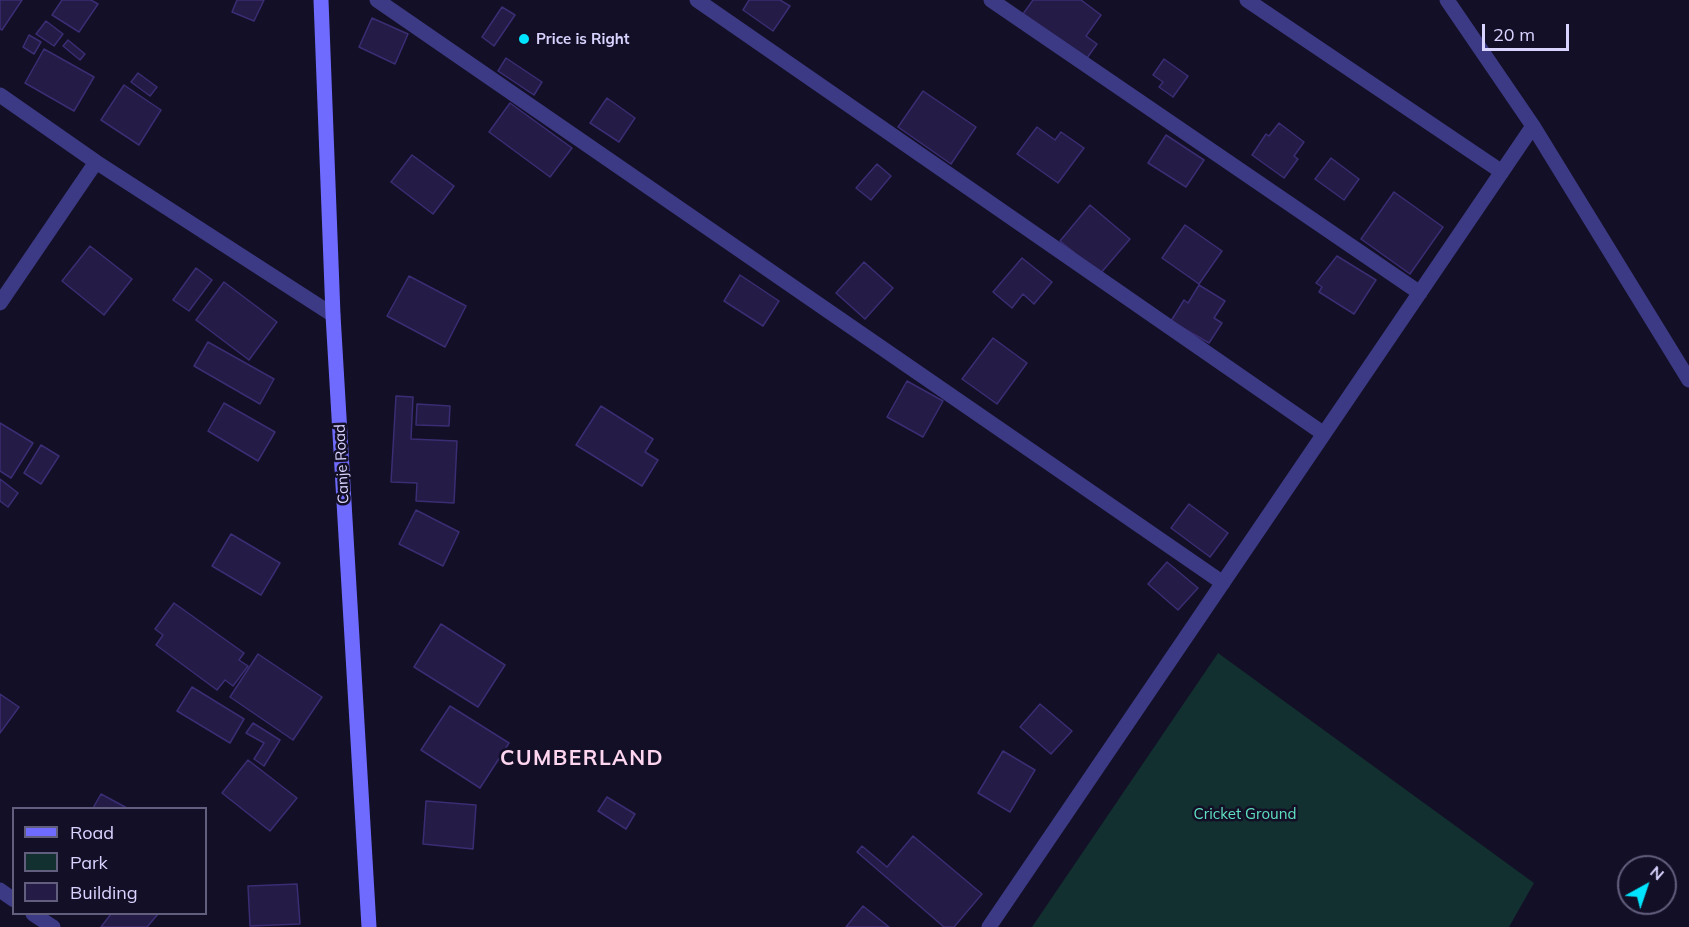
<!DOCTYPE html>
<style>
body{margin:0}
#map{position:relative;width:1689px;height:927px;overflow:hidden;background:#130f26;font-family:Mulish,sans-serif}
canvas{display:block}
.legend{position:absolute;left:12px;top:807px;width:195px;height:108px;box-sizing:border-box;background:#130f26;border:2px solid #625e7d;margin:0;padding:8px 10px;list-style:none;font-size:18px;color:#d9d4ff}
.legend li{display:flex;align-items:center;gap:12px;height:30px}
.legend b{width:30px;border:2px solid #625e7d}
.north{position:absolute;left:1617px;top:855px;width:60px;height:60px;box-sizing:border-box;background:#130f26;border:2px solid #625e7d;border-radius:50%;rotate:40deg;font-size:16px;font-weight:700;line-height:24px;text-align:center;color:#d9d4ff}
.north::after{content:'';display:block;margin:auto;width:21px;height:27px;background:#00e5ff;clip-path:polygon(50% 0,100% 100%,50% 72%,0 100%)}
.scale{position:absolute;left:1482px;top:24px;width:87px;height:27px;box-sizing:border-box;border:3px solid #d9d4ff;border-top:0;padding-left:8px;font-size:18px;line-height:21px;white-space:nowrap;color:#d9d4ff;-webkit-text-stroke:4px #130f26;paint-order:stroke}
</style>
<div id="map">
<canvas width="1689" height="927"></canvas>
<ul class="legend">
<li><b style="height:8px;background:#6f6bff"></b>Road</li>
<li><b style="height:16px;background:#12302f"></b>Park</li>
<li><b style="height:16px;background:#241b47"></b>Building</li>
</ul>
<div class="north">N</div>
<div class="scale">20 m</div>
</div>
<script>
const g = document.querySelector('canvas').getContext('2d');
g.lineJoin = 'round';
function paint(path, color) { g.fillStyle = color; g.fill(path, 'evenodd'); }
function stroke(path, color, width, dash) { g.strokeStyle = color; g.lineWidth = width; g.lineCap = dash ? 'butt' : 'round'; g.setLineDash(dash || []); g.stroke(path); }
function write(font, color, halo, rows, align = 'center') {
  g.font = font + ' Mulish,sans-serif'; g.lineWidth = 5; g.setLineDash([]); g.textBaseline = 'middle'; g.strokeStyle = halo; g.fillStyle = color; for (const [text, x, y, turn = 0] of rows) {
    g.save(); g.translate(x, y); g.rotate((+turn || 0) * Math.PI / 180); g.textAlign = isNaN(turn) ? turn : align; if (halo) g.strokeText(text, 0, 0); g.fillText(text, 0, 0); g.restore();
  }
}
paint(new Path2D(`
 M1218,653L1534,883L1509,927H1032Z`), '#12302f');
const building = new Path2D(`
 M0,0H22L2,30L0,29Z
 M62,0H91L98,4L79,32L52,15Z
 M237,0H264L254,21L232,12Z
 M749,0H780L790,6L773,31L743,10Z
 M1033,0H1081L1101,15L1086,36L1097,44L1087,58L1023,14Z
 M502,7L515,15L494,46L482,37Z
 M372,18L408,34L395,64L359,47Z
 M46,21L63,34L54,46L36,34Z
 M29,35L41,42L34,54L23,47Z
 M68,40L85,54L80,60L63,46Z
 M44,49L94,77L74,111L25,83Z
 M506,58L542,82L534,95L498,71Z
 M1164,59L1188,76L1173,97L1159,87L1163,82L1153,75Z
 M138,73L157,87L150,96L131,82Z
 M124,85L161,110L139,145L101,120Z
 M923,91L976,127L951,164L898,127Z
 M607,98L635,118L619,142L590,123Z
 M510,103L572,148L550,177L489,132Z
 M1279,123L1304,142L1294,156L1298,159L1284,178L1252,155L1266,134L1269,136Z
 M1037,127L1055,140L1061,132L1084,148L1058,183L1017,154Z
 M1166,135L1204,160L1186,187L1148,163Z
 M412,155L454,186L433,214L391,182Z
 M1331,158L1359,179L1344,200L1315,179Z
 M877,164L891,176L871,200L856,188Z
 M1394,192L1443,227L1410,274L1361,239Z
 M1090,205L1130,239L1100,274L1060,241Z
 M1185,225L1222,251L1199,284L1162,258Z
 M90,246L132,279L104,315L62,281Z
 M1337,256L1376,280L1354,314L1319,292L1322,287L1316,283Z
 M1022,258L1052,282L1034,304L1023,294L1012,308L993,292Z
 M864,262L893,288L865,319L836,293Z
 M196,268L212,280L189,311L173,300Z
 M740,275L779,301L763,326L724,301Z
 M409,276L466,306L445,347L387,316Z
 M224,282L277,322L249,360L196,320Z
 M1199,285L1225,301L1214,318L1222,323L1209,343L1171,321L1184,300L1188,303Z
 M993,338L1027,363L997,404L962,379Z
 M208,342L274,379L260,404L194,366Z
 M907,381L943,401L923,437L887,417Z
 M396,396L413,397L411,439L457,441L454,503L416,501L417,483L391,482Z
 M224,403L275,432L258,461L208,431Z
 M417,404L450,406L449,426L416,425Z
 M601,406L653,439L645,452L658,460L642,486L576,445Z
 M0,423L33,443L11,478L0,471Z
 M41,445L59,456L41,484L24,473Z
 M0,479L18,493L8,507L0,501Z
 M1189,504L1228,533L1210,557L1171,528Z
 M416,510L459,532L443,566L399,544Z
 M231,534L280,563L261,595L212,566Z
 M1167,562L1198,588L1178,610L1148,584Z
 M174,603L244,653L239,660L248,666L233,686L225,680L217,690L156,645L163,635L155,629Z
 M441,624L505,665L478,707L414,667Z
 M258,654L322,697L293,740L230,697Z
 M192,687L244,719L230,743L177,711Z
 M0,694L19,707L0,733Z
 M1040,704L1072,731L1051,754L1020,727Z
 M450,706L509,743L480,788L421,750Z
 M253,723L280,740L264,766L254,759L264,743L246,733Z
 M1003,751L1035,770L1010,812L978,793Z
 M248,760L297,798L270,831L222,793Z
 M101,794L127,808H93Z
 M607,797L635,814L626,829L598,811Z
 M426,801L476,805L473,849L423,844Z
 M913,836L982,894L954,927H944L857,852L862,846L887,867Z
 M297,884L300,924L250,926L248,886Z
 M863,906L889,927H846Z
 M111,914H158L147,927H101Z`);
paint(building, '#241b47');
stroke(building, '#3b2d73', 1.5);
stroke(new Path2D(`
 M377,0L1223,583
 M697,0L1324,434
 M991,0L1420,293
 M1247,0L1502,172
 M1447,0L1533,126
 M0,95L96,162L333,315
 M0,303L96,162
 M0,890L14,900
 M33,914L53,927
 M989,927L1533,126L1689,380`), '#3d3a85', 15);
stroke(new Path2D(`
 M321,0L333,315L369,927`), '#6f6bff', 15);
for (const [x, y, r, color] of [
 [524,39,6,"#00e5ff"]
]) { const dot = new Path2D(); dot.arc(x, y, r, 0, 2 * Math.PI); g.fillStyle = color; g.fill(dot); stroke(dot, '#130f26', 2); }
write('bold 15px', '#d9d4ff', '#130f26', [
 ["Price is Right",536,39]
], 'left');
write('15px', '#d9d4ff', '#130f26', [
 ["Canje Road",342,464,-93]
]);
write('15px', '#5fe0c0', '#130f26', [
 ["Cricket Ground",1245,814]
]);
g.letterSpacing = '1.5px';
write('bold 21px', '#ffd6f0', '#130f26', [
 ["CUMBERLAND",582,759]
]);
g.letterSpacing = '0px';
</script>
